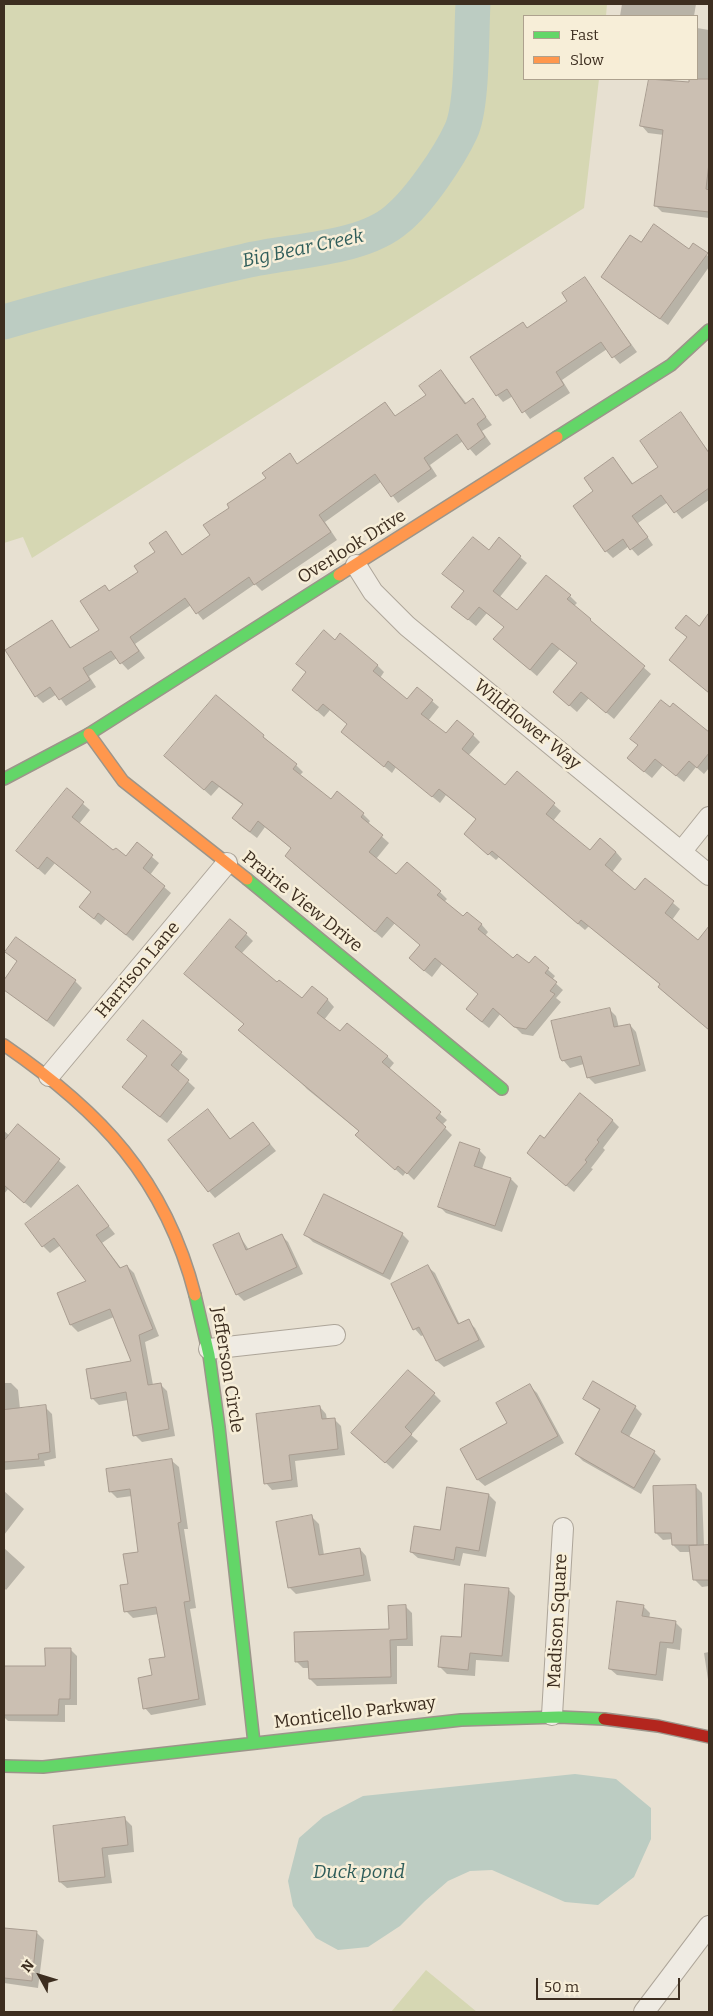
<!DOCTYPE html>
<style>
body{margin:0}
#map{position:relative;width:713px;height:2016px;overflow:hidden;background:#e7e0d1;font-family:Bitter,serif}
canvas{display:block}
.frame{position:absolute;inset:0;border:5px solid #3d2e20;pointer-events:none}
.legend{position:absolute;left:523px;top:15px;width:175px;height:65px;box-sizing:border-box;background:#f7eed8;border:1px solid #ada18e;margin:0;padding:6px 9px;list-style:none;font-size:15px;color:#3d2e20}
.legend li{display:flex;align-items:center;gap:10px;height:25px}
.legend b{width:25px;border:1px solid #ada18e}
.north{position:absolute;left:15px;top:1951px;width:50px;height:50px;-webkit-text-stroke:4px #f7eed8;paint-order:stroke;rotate:309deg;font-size:14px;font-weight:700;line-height:20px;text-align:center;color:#3d2e20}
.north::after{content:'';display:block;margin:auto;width:18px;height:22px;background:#3d2e20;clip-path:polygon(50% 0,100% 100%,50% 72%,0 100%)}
.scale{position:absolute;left:536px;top:1978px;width:144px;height:22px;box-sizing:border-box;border:2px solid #3d2e20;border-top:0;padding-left:6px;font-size:15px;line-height:18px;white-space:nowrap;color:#3d2e20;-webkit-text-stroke:4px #f7eed8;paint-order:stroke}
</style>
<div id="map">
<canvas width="713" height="2016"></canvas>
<div class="frame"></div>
<ul class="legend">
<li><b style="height:6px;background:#63d668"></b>Fast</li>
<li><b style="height:6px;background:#ff974d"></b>Slow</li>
</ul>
<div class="north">N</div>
<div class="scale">50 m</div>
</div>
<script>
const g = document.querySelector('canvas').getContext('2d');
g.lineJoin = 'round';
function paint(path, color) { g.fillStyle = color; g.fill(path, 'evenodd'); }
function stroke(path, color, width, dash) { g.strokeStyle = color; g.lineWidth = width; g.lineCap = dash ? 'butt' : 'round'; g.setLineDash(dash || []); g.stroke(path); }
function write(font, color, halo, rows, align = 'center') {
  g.font = font + ' Bitter,serif'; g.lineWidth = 5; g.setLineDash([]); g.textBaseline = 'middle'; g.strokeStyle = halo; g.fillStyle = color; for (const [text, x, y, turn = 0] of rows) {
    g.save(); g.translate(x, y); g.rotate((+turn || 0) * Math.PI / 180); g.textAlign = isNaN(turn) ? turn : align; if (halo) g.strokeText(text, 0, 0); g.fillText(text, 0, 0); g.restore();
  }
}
paint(new Path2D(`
 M4,4H607L606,16H524V79H599L584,208L32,558L23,537L4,543Z
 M426,1970L477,2012H391Z`), '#d6d7b3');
paint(new Path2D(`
 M575,1774L616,1779L651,1808V1839L634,1877L598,1905L565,1902L492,1870L470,1871L448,1881L425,1901L400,1926L368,1947L338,1950L316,1938L293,1906L288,1881L299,1838L323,1817L363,1796Z`), '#bcccc2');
paint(new Path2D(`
 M622,4H696L694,16H620Z
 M697,28L709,30V218L662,212L655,205L664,135L648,133L642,126L650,79L690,83V79H697Z
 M641,244L689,250L709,256V267L668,325L602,277Z
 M584,279L637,352L620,364L607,349L562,380L570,393L530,419L513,396L503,402L497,395L523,324L528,329L569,301Z
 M441,371L467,404L473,400L492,425L482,431L491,444L476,456L463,441L430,465L437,476L398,503L382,481L325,522L337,540L262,591L255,584L203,620L191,605L135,644L145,658L128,670L117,658L89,676L96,687L66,706L57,694L43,703L36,696L52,622L72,649L101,630L105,586L110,592L140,572L157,552L166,533L183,556L212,536L231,508L268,478L289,455L298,465L385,403L396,417L428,395Z
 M681,414L709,452V500L682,519L668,502L638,523L653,545L638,556L629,546L613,558L606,551L595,491L613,458L634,485L659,467Z
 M499,539L527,563L499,598L517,612L570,596L577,603L574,606L651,674L614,719L589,698L577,712L562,699L578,664L560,649L537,676L502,646L505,627L487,613L476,626L460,613L465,592L451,580L489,552Z
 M709,615V693L670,660L688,638L677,628H699Z
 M335,641L377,665L384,672L380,678L407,701H432L439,707L428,721L446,735H473L480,742L468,756L505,786L517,772L561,811L553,821L590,852L600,840L616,852L622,859L612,872L636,891L645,879L680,909L672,920L698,941L708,930L709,931V1030L666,994L659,987L661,985L589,926L585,930L499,857L496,860L472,840L477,820L446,795L440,803L396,767L392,773L350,738L348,725L330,710L324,717L300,696L307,673L298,664Z
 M216,696L296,765L303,772L300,775L331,800L363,814L370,821L368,824L389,843L376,859L396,876L440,892L447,899L444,902L463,918L467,914L482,925L488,932L485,936L514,960L529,965L535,958L555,976L552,980L563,990L556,998L561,1002L533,1036L522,1034L501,1013L489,1028L474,1016L479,994L442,964L432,977L417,965L421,945L395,923L382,938L293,863L292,849L265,827L257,838L240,825L233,818L243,805L219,787L211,796L166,756Z
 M674,704L709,734V768L704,774L696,767L684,782L663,765L652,778L636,765Z
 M67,790L90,810L79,824L114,852L126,858L137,844L159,863L150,875L171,893L133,941L106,919L101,925L87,913L92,892L55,863L45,875L18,851Z
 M246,934L253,941L241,954L277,984L302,1000L312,988L328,1000L334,1007L324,1020L340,1033L387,1056L394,1063L389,1069L447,1120L442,1125L452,1135L414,1180L406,1172L403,1176L364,1142L360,1132L307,1089L245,1024L193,981Z
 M7,952L75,981L82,988L54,1027L4,989V982L18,962Z
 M609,1009L616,1016L619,1028L630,1025L636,1032L646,1071L595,1084L588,1077L584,1064L570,1068L563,1060Z
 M129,1040L181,1053L188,1059L178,1072L195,1088L167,1123L130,1093L148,1057Z
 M214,1118L231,1140L253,1123L276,1151L215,1198L209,1191Z
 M612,1120L619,1127L603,1148L605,1150L591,1168L593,1169L574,1192L536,1160L545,1140Z
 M18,1126L66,1167L31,1208L8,1189L4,1194V1131L10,1136Z
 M479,1150L486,1157L482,1169L511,1179L518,1186L502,1232L446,1213L439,1206Z
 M78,1187L115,1234L102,1243L121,1268L127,1266L134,1273L159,1336L145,1342L153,1385L160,1384L167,1391L175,1436L142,1442L135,1435L128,1400L99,1405L92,1398L132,1362L114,1317L78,1332L71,1325L59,1294L88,1282L61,1245L50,1253L43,1246Z
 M402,1234L409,1241L390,1280L313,1242L306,1235Z
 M239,1235L249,1250L281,1235L288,1242L303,1274L244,1301L237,1294Z
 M428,1267L435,1273L460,1325L468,1321L475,1328L485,1347L444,1367L437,1361L424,1335L421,1336L415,1329Z
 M4,1383H11L18,1390L20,1409L45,1407L52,1414L56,1458L44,1461L45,1466L4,1470Z
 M530,1386L537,1393L564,1443L485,1486L478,1480L462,1449L508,1423Z
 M434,1394L441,1401L411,1435L418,1441L393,1469L360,1440Z
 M584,1399L635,1407L642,1414L629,1437L654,1452L661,1459L641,1494L583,1461L576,1454L601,1411Z
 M320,1407L326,1414L327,1420L334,1419L341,1426L345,1455L295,1461L298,1487L272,1490L266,1483Z
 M172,1461L179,1467L188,1529H184L196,1608L190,1609L206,1705L151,1715L145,1708L153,1676L166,1658L159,1614L133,1618L126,1611L129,1585L140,1553L132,1496L117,1498L110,1491Z
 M695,1486L702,1493L704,1546H709V1586L702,1587L695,1580L691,1552H680L673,1545V1539L663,1540L656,1533Z
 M448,1488L489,1495L496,1502L486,1557L463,1553L460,1566L418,1558L411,1552L441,1532Z
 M4,1491L24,1509L4,1535Z
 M312,1517L319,1524L324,1555L360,1549L366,1556L371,1581L296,1594L289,1587Z
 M4,1548L25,1567L6,1590L4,1588Z
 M508,1589L515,1596L509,1662L476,1660L475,1676L447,1674L440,1667L462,1639Z
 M405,1606L412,1613L413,1646H397V1684L317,1686L310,1679V1668H303L296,1661L390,1631Z
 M643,1606L650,1613L649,1619L675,1622L682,1629L680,1650L667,1648L663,1681L617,1675L610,1669Z
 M70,1649L77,1656V1705H65V1722L8,1721L4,1717V1667L46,1668Z
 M709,1652V1686L704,1653Z
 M125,1819L132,1826L134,1852L108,1855L112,1883L67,1888L60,1882Z
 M4,1929L37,1933L44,1940L38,1988L4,1983Z`), '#0003');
stroke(new Path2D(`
 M4,322C83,299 165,279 245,261C290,250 362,250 397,219C419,201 449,157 461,131C473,105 471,35 473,4`), '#bcccc2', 35);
const building = new Path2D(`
 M649,79L689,82V79H709V163L706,189L709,190V212L654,206L663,130L640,126Z
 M654,224L689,249L693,243L708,253L660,319L601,277L630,235L641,242Z
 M585,277L631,345L612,358L601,342L556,372L564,385L522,413L507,389L496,396L470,357L523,322L527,328L567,301L562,293Z
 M441,370L465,404L473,398L486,417L477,424L485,437L468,450L457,434L424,458L431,469L391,497L375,474L319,515L331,532L254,585L249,577L196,614L185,598L130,637L139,651L120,664L111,651L83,668L90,680L59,700L50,687L35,697L5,650L52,620L70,648L99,630L80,601L105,585L109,591L138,572L134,566L155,552L149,543L166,531L182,555L210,535L203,525L229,508L227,504L266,478L262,473L290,453L297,464L385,402L395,416L426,395L419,386Z
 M681,412L709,453V488L674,513L661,495L632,516L648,537L630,550L623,539L605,552L573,506L593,491L584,478L613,457L632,484L658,467L640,441Z
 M473,537L489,550L499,537L521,556L493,591L517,610L546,575L571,595L567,599L591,619L590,620L645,666L606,713L581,692L569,706L553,692L577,663L552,643L530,670L493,639L504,627L479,607L468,620L451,607L464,591L442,574Z
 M709,613V693L669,660L687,637L675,628L686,615L699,626Z
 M324,630L335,640L340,633L378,665L373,671L407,699L417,687L433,700L421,714L446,733L457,720L474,734L462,749L505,785L517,771L555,803L546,814L590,850L600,838L616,852L605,865L635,890L645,878L674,901L665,913L698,940L709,926V1030L658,987L660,984L581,920L578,924L492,851L488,855L464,834L476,819L439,789L432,797L388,761L384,767L341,732L347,724L323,704L317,711L292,690L306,672L296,664Z
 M216,695L264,735L263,737L297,764L293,769L331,799L337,791L364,813L361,817L383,835L369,852L396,874L407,862L441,891L437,895L463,916L467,912L482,924L478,929L513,958L517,954L529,963L535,956L549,968L545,973L557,982L550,991L555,994L526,1029L514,1027L493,1008L482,1022L466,1009L478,994L435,958L424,971L409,958L420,945L387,917L375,932L285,856L291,848L258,821L250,832L232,818L243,804L212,781L204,790L164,756Z
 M661,700L670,707L673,703L709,732V753L697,768L689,761L676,776L655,759L644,772L627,758L638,745L630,739Z
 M67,788L84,802L72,817L113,850L116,848L126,856L137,842L153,855L143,868L165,886L126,935L98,913L94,919L79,907L91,892L47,857L38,869L16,851Z
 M230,919L247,933L235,947L277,982L279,980L302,998L312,986L328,999L317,1013L340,1031L347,1023L388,1056L382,1062L441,1112L436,1118L446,1127L407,1174L398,1166L395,1170L355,1135L359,1131L238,1030L244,1024L184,974Z
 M16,937L76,980L47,1021L4,990V980L17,961L5,952Z
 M610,1008L614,1027L630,1024L640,1065L587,1078L581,1056L562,1061L560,1058L551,1021Z
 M143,1020L182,1052L171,1065L189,1080L160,1117L122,1087L147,1056L127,1040Z
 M580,1093L613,1120L597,1140L599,1142L585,1160L587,1162L566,1186L527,1153L540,1135L544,1138Z
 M208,1109L230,1139L253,1122L270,1144L208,1192L168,1140Z
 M18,1124L60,1159L24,1203L4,1185V1141Z
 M460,1142L480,1149L474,1166L511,1178L495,1226L438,1207Z
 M78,1185L109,1226L96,1235L120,1268L127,1265L153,1329L139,1335L148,1385L161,1383L169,1429L133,1436L126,1392L91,1399L86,1369L131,1361L110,1309L70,1325L57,1293L86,1281L54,1238L42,1247L25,1224Z
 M324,1194L403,1233L383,1274L304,1235Z
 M239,1233L246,1250L282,1234L297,1267L236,1295L213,1245Z
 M428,1265L458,1324L469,1319L479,1340L436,1361L419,1327L413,1330L391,1284Z
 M408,1370L435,1393L405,1427L412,1434L385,1463L351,1433Z
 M593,1381L636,1406L621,1432L655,1451L634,1488L575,1454L600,1409L583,1399Z
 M530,1384L558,1436L477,1480L460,1449L507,1423L496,1403Z
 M46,1405L50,1452L38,1454L39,1459L4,1462V1410Z
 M320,1406L322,1419L335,1418L338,1449L289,1455L292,1480L264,1484L256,1414Z
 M172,1459L181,1522L178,1523L190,1601L184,1602L199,1699L143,1709L138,1678L152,1675L149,1659L165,1657L156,1607L124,1612L120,1585L128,1584L123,1554L138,1552L130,1489L109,1492L106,1469Z
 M696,1485L697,1545H672L671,1533H655L653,1486Z
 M447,1487L489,1494L479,1551L456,1547L454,1560L410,1552L414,1526L440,1530Z
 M312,1515L319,1555L360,1548L364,1575L288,1588L276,1522Z
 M709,1545V1580H693L689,1546Z
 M465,1584L509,1588L502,1656L470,1653L468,1670L438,1667L441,1636L461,1637Z
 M617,1601L644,1605L642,1616L676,1621L673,1643L660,1642L656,1675L609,1669Z
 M406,1605L407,1639L390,1640L391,1677L309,1679L308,1661L295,1662L294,1632L389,1629L388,1606Z
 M45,1648H71L70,1699H59L58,1715H4V1666H45Z
 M125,1817L128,1845L102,1848L105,1877L59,1882L53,1826Z
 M4,1928L37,1931L32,1981L4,1978Z`);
paint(building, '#cbbfb2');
stroke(building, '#a89c90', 1);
const street = new Path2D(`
 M356,565L373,592L407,626L709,875
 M681,852L709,817
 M49,1076L227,863
 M209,1349L335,1335
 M552,1715L563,1528
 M644,2012L709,1926`);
const fast = new Path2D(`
 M557,437L671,365L709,330
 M4,779L89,734L339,575
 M247,879L502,1089
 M195,1295L209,1355L219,1427L254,1743
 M4,1766L43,1767L461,1720L559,1717L604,1719`);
const slow = new Path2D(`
 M339,575L557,437
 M89,734L123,781L247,879
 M4,1045C100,1111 165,1178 195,1295`);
const jam = new Path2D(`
 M604,1719L658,1726L709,1737`);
stroke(street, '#ada599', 22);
stroke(fast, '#9c958a', 14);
stroke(slow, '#9c958a', 14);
stroke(jam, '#9c958a', 14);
stroke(street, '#efebe3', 20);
stroke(fast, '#63d668', 11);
stroke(slow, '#ff974d', 11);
stroke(jam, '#b3261e', 11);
write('18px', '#3d2e20', '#f7eed8', [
 ["Overlook Drive",352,547,-32],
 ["Wildflower Way",527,725,39],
 ["Prairie View Drive",302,902,39],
 ["Harrison Lane",138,970,-50],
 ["Jefferson Circle",227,1370,81],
 ["Madison Square",558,1621,-87],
 ["Monticello Parkway",355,1713,-7]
]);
write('italic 19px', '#2f5d5a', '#f7eed8', [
 ["Big Bear Creek",303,249,-12],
 ["Duck pond",359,1873]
]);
</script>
